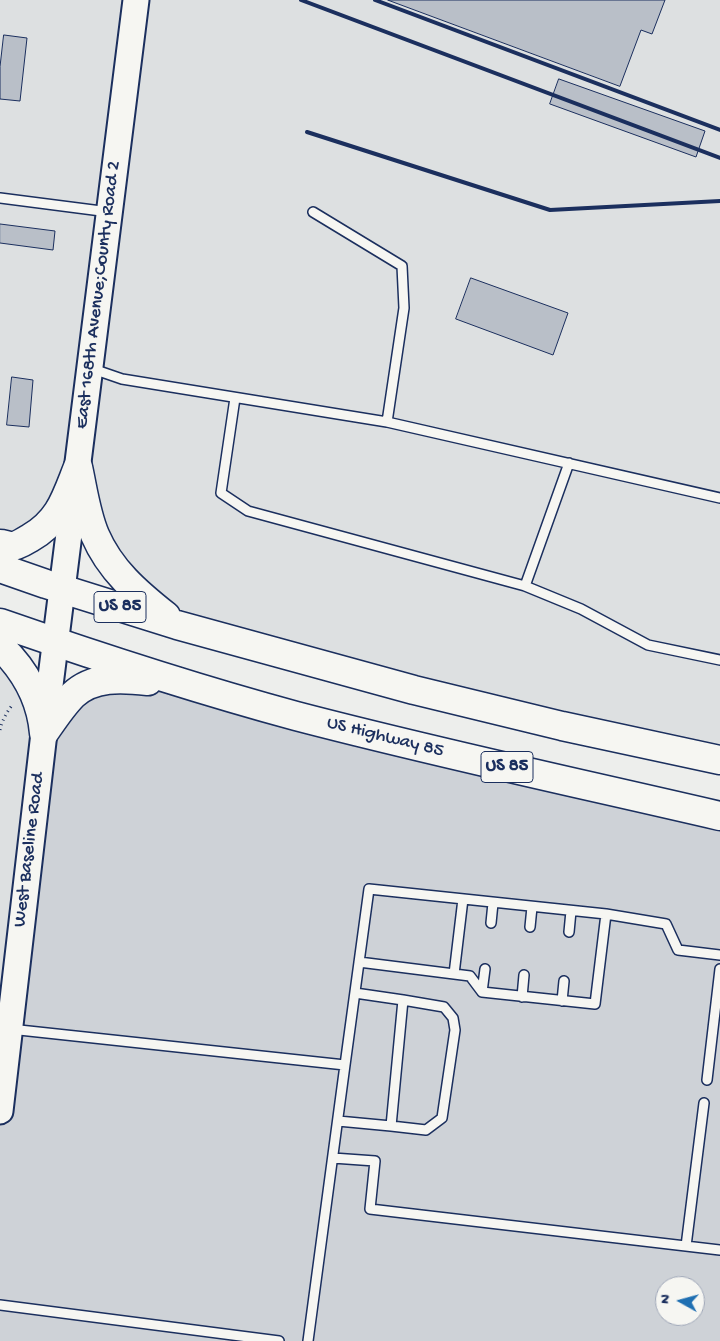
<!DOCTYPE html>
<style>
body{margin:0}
#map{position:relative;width:720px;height:1341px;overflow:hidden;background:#edeeec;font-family:"Gochi Hand",sans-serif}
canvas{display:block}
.north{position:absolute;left:655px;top:1276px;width:50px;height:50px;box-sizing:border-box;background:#f6f6f2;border:1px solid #9ea6b7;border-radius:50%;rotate:277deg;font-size:14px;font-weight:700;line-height:20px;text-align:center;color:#1b2f5e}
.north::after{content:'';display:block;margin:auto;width:18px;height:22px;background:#1f6fb2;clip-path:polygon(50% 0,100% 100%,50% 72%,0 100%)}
</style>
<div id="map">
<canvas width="720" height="1341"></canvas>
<div class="north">N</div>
</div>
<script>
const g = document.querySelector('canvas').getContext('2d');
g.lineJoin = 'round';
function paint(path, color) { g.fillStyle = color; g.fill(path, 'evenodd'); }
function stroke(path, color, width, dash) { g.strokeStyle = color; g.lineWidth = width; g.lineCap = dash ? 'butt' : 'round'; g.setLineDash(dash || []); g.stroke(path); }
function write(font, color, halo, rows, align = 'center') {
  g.font = font + ' "Gochi Hand",sans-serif'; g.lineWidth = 4; g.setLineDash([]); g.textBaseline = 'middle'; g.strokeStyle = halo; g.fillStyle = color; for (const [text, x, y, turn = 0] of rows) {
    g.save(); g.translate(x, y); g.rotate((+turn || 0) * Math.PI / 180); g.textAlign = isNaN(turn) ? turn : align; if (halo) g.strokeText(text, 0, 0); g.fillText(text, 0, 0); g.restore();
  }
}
paint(new Path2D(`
 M0,0H720V760L177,625L62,506L0,544Z
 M0,646L35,695L0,1111Z`), '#dde0e1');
paint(new Path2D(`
 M122,679L720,816V1341H0V1111L44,733L64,705ZM665,1286H695V1316H665Z`), '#ced2d7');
const building = new Path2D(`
 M388,0H665L652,34L641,30L620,86Z
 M4,35L27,38L20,101L0,99V67Z
 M559,79L705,131L696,157L550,104Z
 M0,224L55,231L53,250L0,243Z
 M471,278L568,313L553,355L456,319Z
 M12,377L33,380L29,427L7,425Z`);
paint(building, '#b9bfc8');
stroke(building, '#1b2f5e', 1);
const service = new Path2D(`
 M0,198L109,212
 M313,212L402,266L404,308L387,422
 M93,369L122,379L387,422L720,498
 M235,398L221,493L248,511L525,586
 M569,463L525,586L581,609L648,645L720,660
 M491,923L493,903
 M530,927L532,907
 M569,932L571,911
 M359,962L470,976L482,992L595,1004L606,914
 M454,974L463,899
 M482,992L485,969
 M522,997L524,975
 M562,1001L564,981
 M10,1029L345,1065
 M707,1080L720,969
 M338,1121L391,1126L403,1000L355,993
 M391,1126L426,1130L442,1118L455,1030L453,1018L444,1007L403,1000
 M333,1158L375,1161L370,1209L720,1250
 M686,1246L704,1103
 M0,1305L279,1341
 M308,1341L345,1065L369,889L606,914L666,924L678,950L720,955`);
const secondary = new Path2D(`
 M0,1111L44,733L136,0`);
const trunk = new Path2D(`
 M78,467C83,490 86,514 95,535C110,570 137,593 166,616
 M0,544C4,544 8,546 12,546C17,546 25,541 30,538C60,521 66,497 78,467
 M0,568L46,584L177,625L414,690L562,726L720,760
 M0,623C98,657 196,689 296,716C437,753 578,783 720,816
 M0,646C25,670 41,698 44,733
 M44,733C53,720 62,706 73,695C93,676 122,678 148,681`);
stroke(service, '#1b2f5e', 12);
stroke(secondary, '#1b2f5e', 29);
stroke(trunk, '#1b2f5e', 31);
stroke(new Path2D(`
 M0,730C2,720 7,712 13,704`), '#1b2f5e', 3, [1, 4]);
stroke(service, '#f6f6f2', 9);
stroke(secondary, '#f6f6f2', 25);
stroke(trunk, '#f6f6f2', 28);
stroke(new Path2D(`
 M301,0L720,158
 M375,0L720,130
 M307,132L550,210L720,201`), '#1b2f5e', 4);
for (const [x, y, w] of [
 [120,607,52],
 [507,767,52]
]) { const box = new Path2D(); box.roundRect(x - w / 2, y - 15.5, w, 31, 4); g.fillStyle = '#f6f6f2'; g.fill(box); stroke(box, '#1b2f5e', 1); }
write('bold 18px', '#1b2f5e', null, [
 ["US 85",120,607],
 ["US 85",507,767]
]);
write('19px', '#1b2f5e', '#f6f6f2', [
 ["East 168th Avenue;County Road 2",99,295,-83],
 ["US Highway 85",385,738,14],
 ["West Baseline Road",30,850,-83]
]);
</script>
